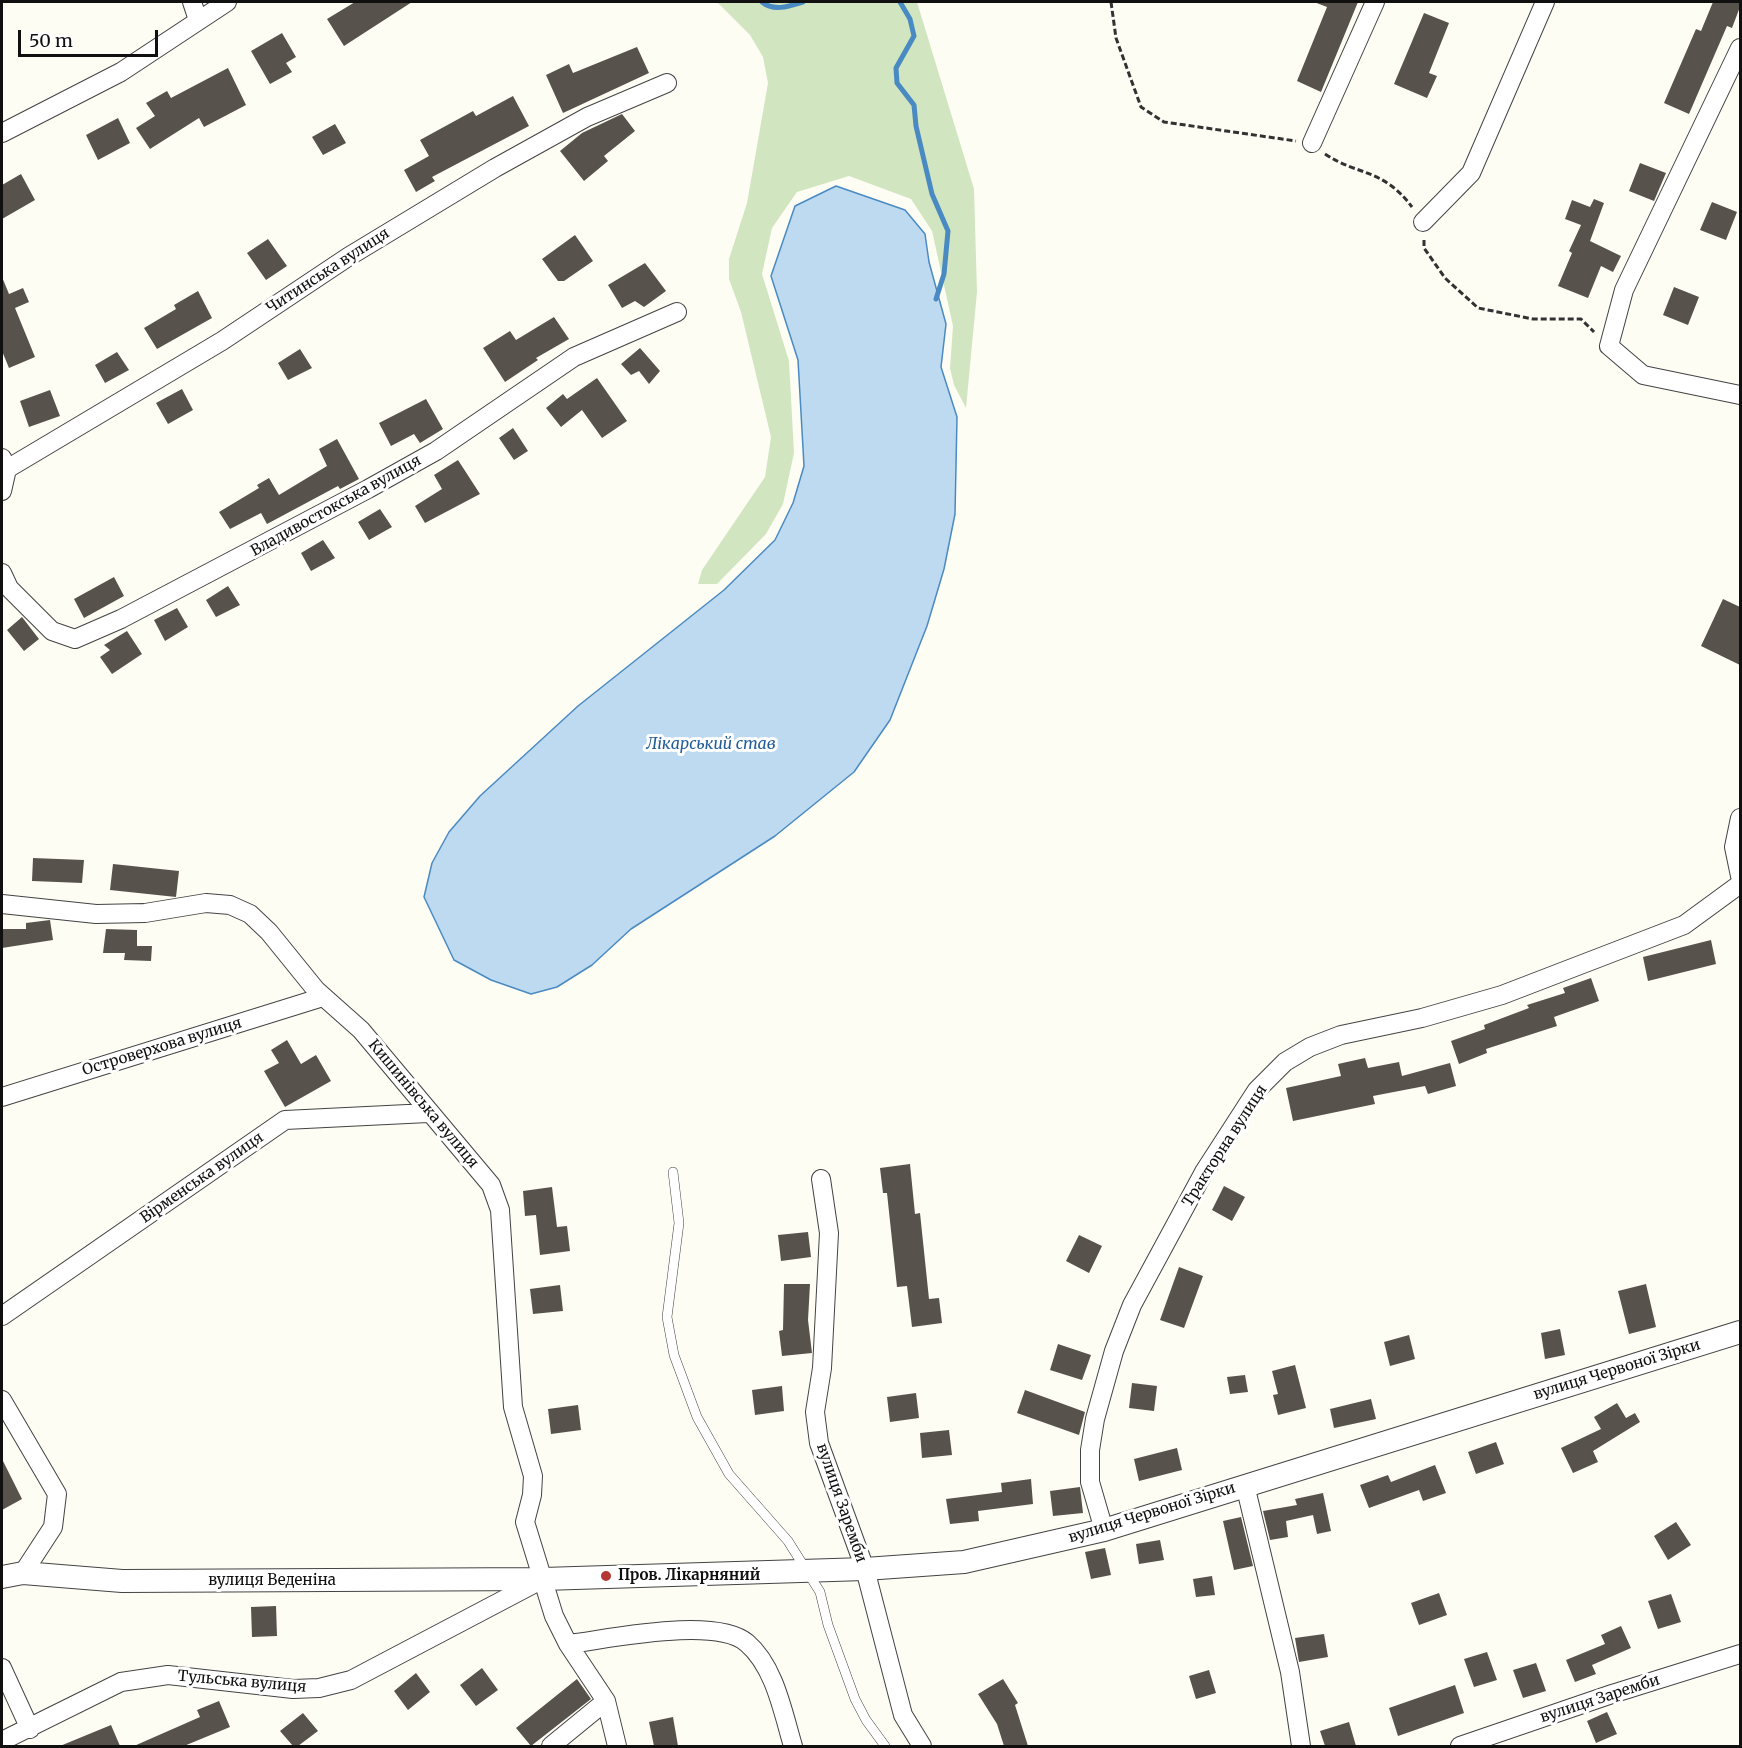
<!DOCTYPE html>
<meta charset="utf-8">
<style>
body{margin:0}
#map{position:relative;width:1742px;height:1748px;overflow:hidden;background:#fefdf4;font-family:Merriweather,serif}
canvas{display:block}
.frame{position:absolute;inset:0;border:3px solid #101010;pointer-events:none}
.scale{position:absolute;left:18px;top:30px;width:140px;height:27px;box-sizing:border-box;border:3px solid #101010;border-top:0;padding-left:8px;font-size:18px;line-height:21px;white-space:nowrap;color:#101010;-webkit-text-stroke:4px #fff;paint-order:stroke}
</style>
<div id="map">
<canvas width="1742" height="1748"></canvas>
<div class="frame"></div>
<div class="scale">50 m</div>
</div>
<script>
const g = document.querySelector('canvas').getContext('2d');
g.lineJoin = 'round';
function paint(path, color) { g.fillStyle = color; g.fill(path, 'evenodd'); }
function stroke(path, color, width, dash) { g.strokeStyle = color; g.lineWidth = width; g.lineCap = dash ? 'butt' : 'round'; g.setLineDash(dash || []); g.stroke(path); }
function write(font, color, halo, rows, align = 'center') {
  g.font = font + ' Merriweather,serif'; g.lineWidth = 6; g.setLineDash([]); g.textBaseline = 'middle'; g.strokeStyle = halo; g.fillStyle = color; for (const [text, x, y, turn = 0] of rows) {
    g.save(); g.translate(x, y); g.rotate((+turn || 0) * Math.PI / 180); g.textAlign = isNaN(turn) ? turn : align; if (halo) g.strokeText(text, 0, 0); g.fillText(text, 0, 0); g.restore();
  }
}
paint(new Path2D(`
 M717,2H917L974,189L977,292L966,408L954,385L950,368L953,326L932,231L911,199L849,176L797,192L772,228L762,274L789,361L794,453L783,504L766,534L717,584H698L702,570L765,477L771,437L741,312L729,279V259L747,203L768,83L763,57L750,35Z`), '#d1e6c0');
const water = new Path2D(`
 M836,186L905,210L925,234L929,262L946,324L941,367L957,417L955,514L944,569L927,626L890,720L854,772L775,836L631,929L592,965L557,987L531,994L491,980L454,960L424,897L432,863L449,832L480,796L578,706L724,590L775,540L793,503L804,466L798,360L771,276L795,206Z`);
paint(water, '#bddaf1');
stroke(water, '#4a8ac2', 1.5);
stroke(new Path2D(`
 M762,2C774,12 790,6 803,2
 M900,2L910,19L914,36L896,68L897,83L914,105L916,126L932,194L948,231L944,274L936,299`), '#4a8ac2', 5);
paint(new Path2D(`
 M355,2H412L344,46L327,19Z
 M1314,2H1358L1321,92L1297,81L1327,7Z
 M1713,2H1740V7L1732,28L1727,26L1689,114L1664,103L1696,29L1701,31Z
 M1424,13L1449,23L1429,73L1437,76L1427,98L1394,84Z
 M282,33L296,57L286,63L292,72L270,84L251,51Z
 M637,47L649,73L563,113L546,75L569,64L573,73Z
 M228,68L246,105L204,127L199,118L150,149L136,128L155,116L146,103L167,91L171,98Z
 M513,96L529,126L432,177L435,181L416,192L404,170L429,156L420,140L473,111L476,116Z
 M622,114L635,131L604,156L608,161L584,181L560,151L582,133Z
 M118,118L130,143L98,160L86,135Z
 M335,124L346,143L323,155L312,137Z
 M1640,163L1666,173L1654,201L1629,191Z
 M21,174L35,200L2,219V185Z
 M1594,199L1604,203L1590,241L1621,256L1613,272L1601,266L1588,298L1558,286L1572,253L1569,251L1581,225L1565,219L1572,200L1590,207Z
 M1712,202L1737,212L1726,240L1700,230Z
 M575,235L593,261L564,281H558L542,259Z
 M268,239L287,266L266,280L247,253Z
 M645,263L666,291L644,307L635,301L622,308L608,285Z
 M2,277L9,294L23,288L29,302L15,308L35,357L9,368L2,351Z
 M1674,287L1699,297L1688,325L1663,315Z
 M198,291L212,318L157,349L144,328L176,309L174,305Z
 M554,317L569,339L536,358L538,360L505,382L483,348L510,331L516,340Z
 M640,348L660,371L649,384L639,371L631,375L621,364Z
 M300,349L312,368L288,380L278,363Z
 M117,352L129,370L105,383L95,365Z
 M597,378L627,421L602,438L582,410L561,427L546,408L563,394L567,399Z
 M182,389L193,410L168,424L156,403Z
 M50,390L60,416L29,427L20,401Z
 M426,399L443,429L420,443L414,434L391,446L379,423Z
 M513,428L528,451L514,460L499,438Z
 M337,439L359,479L340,489L338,486L267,524L261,513L230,529L219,512L259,488L257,485L269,478L279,495L327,466L319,449Z
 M458,460L480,494L425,523L415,506L442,489L434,475Z
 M380,509L392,527L369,540L358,522Z
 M323,540L335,558L311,571L301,553Z
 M114,577L124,596L84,618L74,599Z
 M228,586L240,605L216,617L206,600Z
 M1723,599L1740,607V665L1701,646Z
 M177,608L188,627L165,641L154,620Z
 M22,617L39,639L24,651L7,630Z
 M127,631L142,654L112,674L100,657L110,650L104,645Z
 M33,858L84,860L82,883L32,881Z
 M113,864L179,871L176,897L110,890Z
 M50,920L53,940L2,948V929H26V923Z
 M106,929L137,930V946H152L151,961L124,960L125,953H103Z
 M1711,940L1716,964L1648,981L1643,957Z
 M1591,978L1599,1001L1554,1017L1557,1026L1486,1049L1487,1053L1459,1064L1451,1041L1485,1029L1484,1025L1529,1008L1527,1005L1565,993L1563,988Z
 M287,1040L301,1064L316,1055L331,1081L285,1107L264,1071L279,1063L271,1050Z
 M1365,1058L1368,1068L1399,1062L1402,1076L1450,1063L1456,1086L1428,1094L1425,1086L1373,1096L1375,1104L1293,1121L1286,1088L1341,1076L1338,1064Z
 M910,1164L915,1214L920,1213L929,1299L939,1298L942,1323L912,1327L907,1286L897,1287L887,1193H883L880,1168Z
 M1224,1186L1245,1197L1232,1221L1212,1210Z
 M552,1187L557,1227L567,1226L570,1251L540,1255L536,1215L525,1216L523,1191Z
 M808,1232L811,1257L781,1261L778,1235Z
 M1079,1235L1102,1246L1089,1273L1066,1261Z
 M1179,1267L1203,1276L1184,1328L1160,1320Z
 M784,1284H810L808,1320L812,1353L782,1356L779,1331L783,1330Z
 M1646,1284L1656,1327L1629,1334L1618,1291Z
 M560,1285L563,1311L533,1314L530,1289Z
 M1560,1329L1565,1355L1545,1359L1541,1333Z
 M1409,1335L1415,1359L1390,1366L1384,1342Z
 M1058,1344L1091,1355L1082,1380L1050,1370Z
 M1295,1365L1306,1408L1278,1415L1273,1395L1278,1394L1272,1371Z
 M1245,1375L1248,1392L1230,1394L1227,1377Z
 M1132,1383L1157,1386L1154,1411L1129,1408Z
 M782,1386L784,1411L755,1415L752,1390Z
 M1025,1390L1085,1412L1079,1435L1017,1413Z
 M916,1393L919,1418L890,1422L887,1397Z
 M1371,1399L1376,1419L1334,1428L1330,1409Z
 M1617,1403L1626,1418L1635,1413L1640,1422L1593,1451L1598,1462L1573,1473L1561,1448L1601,1429L1594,1417Z
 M578,1405L581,1430L551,1434L548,1409Z
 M949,1430L952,1455L922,1458L920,1433Z
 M1496,1442L1504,1464L1476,1474L1468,1452Z
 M1177,1448L1182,1470L1139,1481L1134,1459Z
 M2,1459L22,1499L2,1510Z
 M1435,1465L1446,1493L1423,1501L1419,1490L1369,1508L1360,1485L1388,1475L1391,1482Z
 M1031,1479L1033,1504L978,1511L979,1521L950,1524L946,1499L1002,1492L1001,1483Z
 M1080,1487L1083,1513L1053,1516L1050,1491Z
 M1323,1493L1331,1531L1317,1534L1313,1515L1286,1521L1288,1537L1270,1540L1263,1511L1297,1505L1295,1499Z
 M1241,1517L1253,1566L1234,1570L1223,1521Z
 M1676,1522L1691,1545L1668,1560L1654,1536Z
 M1160,1540L1164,1560L1139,1564L1136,1544Z
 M1105,1548L1111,1575L1091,1579L1085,1552Z
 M1212,1576L1215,1595L1196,1597L1193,1579Z
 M1439,1593L1447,1615L1419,1625L1411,1603Z
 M1671,1594L1681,1622L1658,1629L1648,1601Z
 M276,1606L277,1636L252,1637L251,1607Z
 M1621,1626L1631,1648L1592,1665L1596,1674L1575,1682L1566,1660L1605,1644L1601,1635Z
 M1324,1634L1328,1657L1299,1662L1295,1638Z
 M1487,1652L1497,1680L1474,1687L1464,1659Z
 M1536,1663L1546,1691L1523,1698L1513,1670Z
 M482,1668L498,1690L476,1706L460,1685Z
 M1209,1670L1216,1693L1196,1699L1189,1676Z
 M416,1673L430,1692L408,1710L394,1691Z
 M577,1679L591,1699L531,1746L516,1728Z
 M1003,1679L1018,1703L1015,1705L1028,1746H1004L997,1724L978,1694Z
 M1455,1685L1464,1713L1398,1736L1389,1708Z
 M219,1701L230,1727L184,1746H134L200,1717L197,1710Z
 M1607,1712L1617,1734L1596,1743L1587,1721Z
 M303,1713L318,1731L298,1746H293L280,1731Z
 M673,1717L678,1746H654L649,1722Z
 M1349,1722L1356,1746H1325L1320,1731Z
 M111,1725L120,1746H60Z`), '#58524d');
const service = new Path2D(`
 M673,1172L679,1223L667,1317L674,1355L697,1417L729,1474L788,1541L820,1592L828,1625L855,1699L866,1720L885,1746`);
const minor = new Path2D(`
 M192,2L198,20
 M1740,48L1624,290L1609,346L1643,375L1740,395
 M2,133L121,72L227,2
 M1312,143L1375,2
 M1423,222L1471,173L1545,2
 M2,458L7,469L222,341L348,257L495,168L587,117L667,83
 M2,491L7,469
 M2,573L9,588L52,631L75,639L121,619L368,489L436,451L574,357L677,312
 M1740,818L1734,847L1740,876
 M2,904L96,914L145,913L206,903L230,905L250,914L269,932L316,990L361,1030L491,1185L500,1210L513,1407L533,1476L532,1495L525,1522L554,1616L568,1644L606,1701L617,1746
 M2,1097L323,997
 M821,1179L829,1233L822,1368L815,1412L819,1443L865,1569L903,1715L922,1746
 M2,1316L285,1120L428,1113
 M2,1400L57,1494L53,1527L23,1573
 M1245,1485L1290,1672L1301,1746
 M1104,1530L1090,1482V1450L1095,1419L1114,1351L1132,1305L1204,1172L1257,1090L1285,1062L1310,1047L1341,1035L1422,1018L1502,995L1684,925L1740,884
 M568,1644C610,1639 715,1616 747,1643C775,1667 783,1713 793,1746
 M2,1668L30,1729
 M2,1741L121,1682L168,1675L293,1689L319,1688L351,1680L543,1579
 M551,1746L606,1701
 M1460,1746L1612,1694L1740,1654`);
const tertiary = new Path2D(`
 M2,1577L23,1573L122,1581L543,1579L865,1569L964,1562L1104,1530L1740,1332`);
stroke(service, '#434343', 10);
stroke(minor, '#434343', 20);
stroke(tertiary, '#434343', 24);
stroke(new Path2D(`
 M1111,2L1116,38L1141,107L1164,122L1296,141
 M1325,154C1358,176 1383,168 1412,207
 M1424,240V248L1445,278L1478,308L1533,319H1581L1594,332`), '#323232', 3, [6, 3]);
stroke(service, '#fff', 9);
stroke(minor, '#fff', 18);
stroke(tertiary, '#fff', 22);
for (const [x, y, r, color] of [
 [606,1576,6,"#b43734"]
]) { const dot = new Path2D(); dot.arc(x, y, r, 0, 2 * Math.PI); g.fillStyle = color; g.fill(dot); stroke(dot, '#fff', 2); }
write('15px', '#101010', '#fff', [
 ["Читинська вулиця",328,271,-33],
 ["Владивостокська вулиця",336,506,-29],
 ["Островерхова вулиця",162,1047,-17],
 ["Кишинівська вулиця",423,1104,50],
 ["Тракторна вулиця",1225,1146,-57],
 ["Вірменська вулиця",202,1178,-35],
 ["вулиця Червоної Зірки",1617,1370,-17],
 ["вулиця Заремби",841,1503,71],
 ["вулиця Червоної Зірки",1152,1513,-17],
 ["вулиця Веденіна",272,1581],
 ["Тульська вулиця",242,1682,5],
 ["вулиця Заремби",1600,1699,-18]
]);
write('bold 15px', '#101010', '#fff', [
 ["Пров. Лікарняний",618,1576]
], 'left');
write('italic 16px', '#235d98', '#fff', [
 ["Лікарський став",711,744]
]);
</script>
